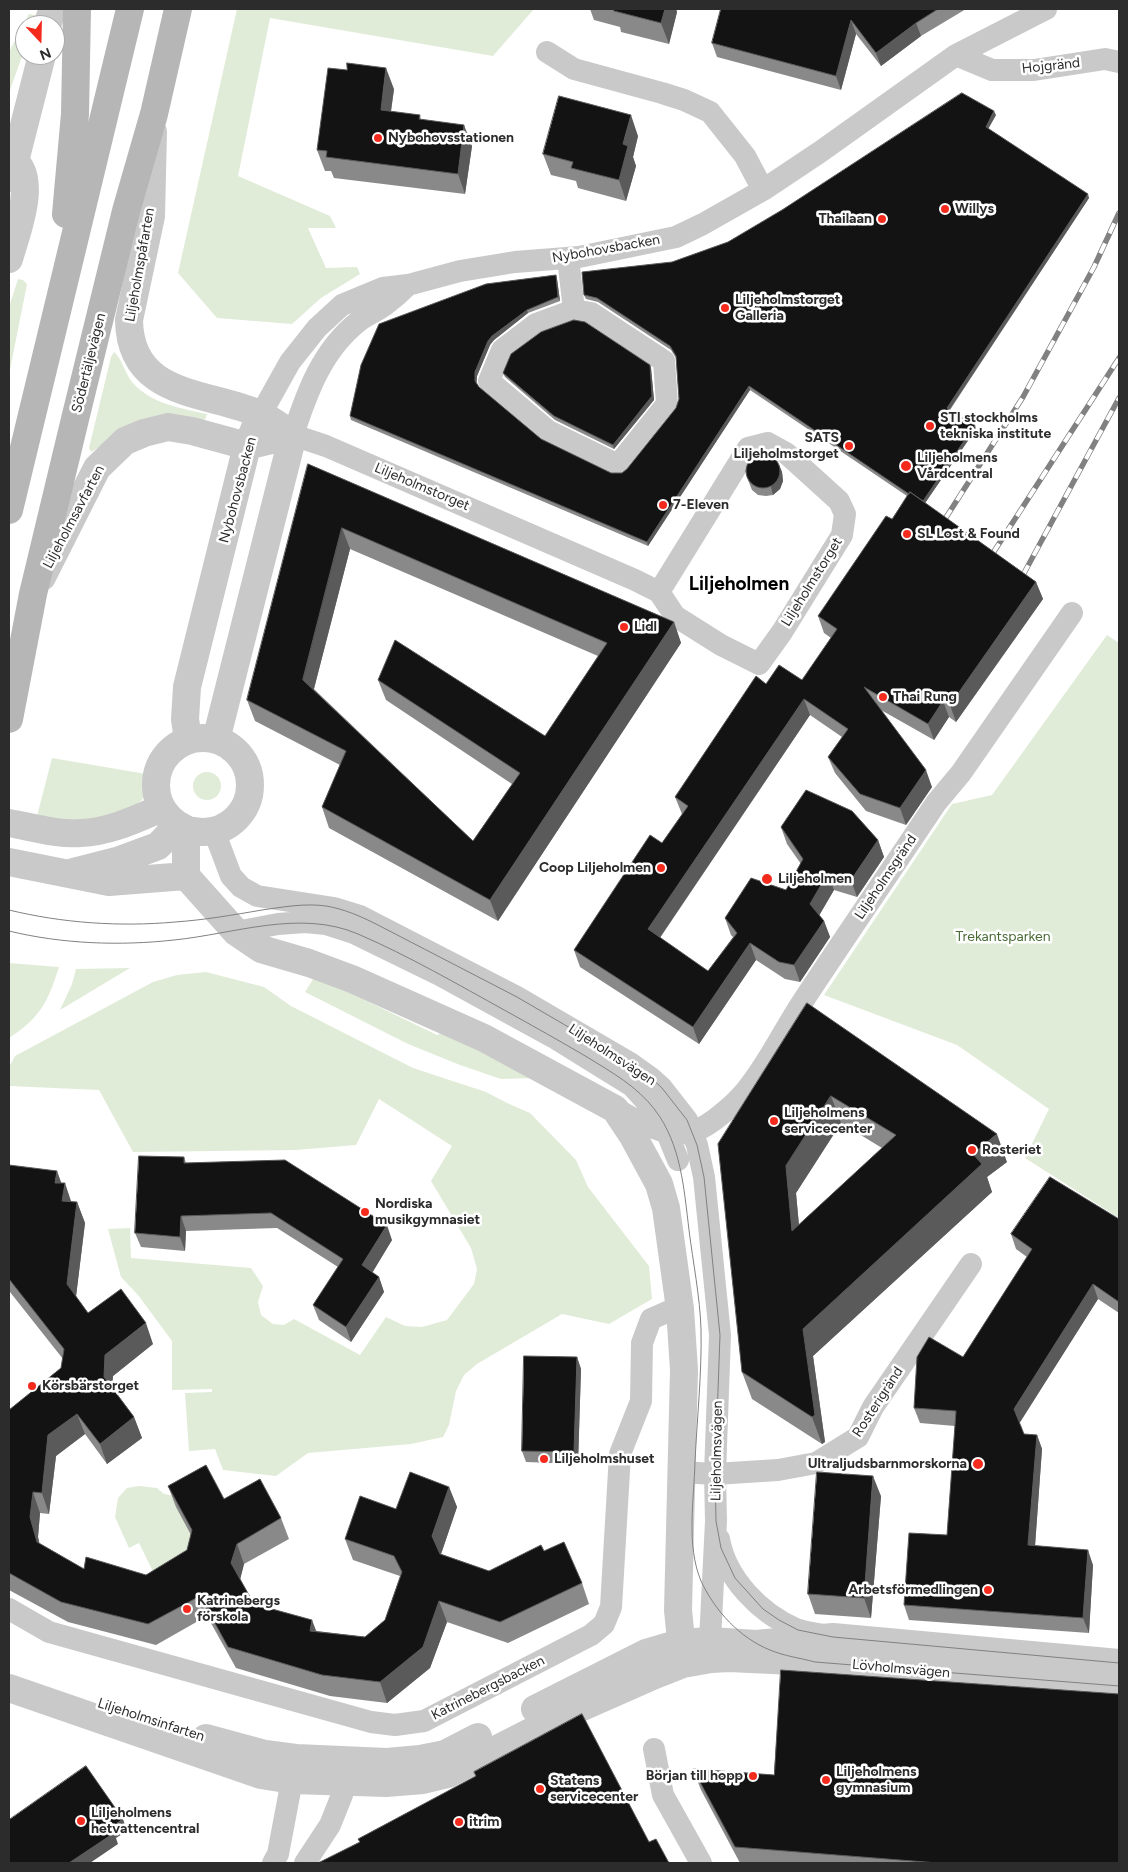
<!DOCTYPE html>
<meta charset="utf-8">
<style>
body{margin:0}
#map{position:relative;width:1128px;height:1872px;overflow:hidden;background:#fff;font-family:Figtree,sans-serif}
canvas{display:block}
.frame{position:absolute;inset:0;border:10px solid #2c2c2c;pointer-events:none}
.north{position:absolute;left:15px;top:15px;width:50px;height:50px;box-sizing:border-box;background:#fff;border:1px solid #ababab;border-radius:50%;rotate:159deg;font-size:14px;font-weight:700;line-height:20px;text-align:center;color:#2c2c2c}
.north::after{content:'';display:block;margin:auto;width:18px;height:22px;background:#f42a1d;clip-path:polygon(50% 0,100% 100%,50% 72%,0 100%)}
</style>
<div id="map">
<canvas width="1128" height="1872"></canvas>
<div class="frame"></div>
<div class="north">N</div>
</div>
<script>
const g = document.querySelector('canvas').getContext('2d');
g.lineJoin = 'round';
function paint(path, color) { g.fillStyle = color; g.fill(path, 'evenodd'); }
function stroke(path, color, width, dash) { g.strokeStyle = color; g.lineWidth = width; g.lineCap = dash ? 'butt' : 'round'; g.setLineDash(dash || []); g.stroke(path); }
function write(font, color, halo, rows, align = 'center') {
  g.font = font + ' Figtree,sans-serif'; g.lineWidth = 5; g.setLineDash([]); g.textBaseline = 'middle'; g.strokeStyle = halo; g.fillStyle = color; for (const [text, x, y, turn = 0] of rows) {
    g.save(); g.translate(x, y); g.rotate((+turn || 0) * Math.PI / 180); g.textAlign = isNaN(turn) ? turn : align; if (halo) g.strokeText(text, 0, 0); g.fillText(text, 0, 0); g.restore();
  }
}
paint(new Path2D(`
 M237,9H534L493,56L270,18L238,176L330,216L336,228H308L326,268L357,267L360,274L321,298L292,324L217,318L178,273Z
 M29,14L35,15L32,25H25V48L9,93V52Z
 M18,279L23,280L27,284L9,375V307Z
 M114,352C121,357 126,375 132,382C151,404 180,408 207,414L205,420C174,414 147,414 119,430C109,436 102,447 91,452L89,448L111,357Z
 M1107,635L1119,643V1218L1025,1158L1049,1109L957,1045L824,995L952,804L992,795Z
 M52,758L152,775L142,800L118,820H36Z
 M193 786a14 14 0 1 1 28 0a14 14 0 1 1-28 0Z
 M9,963L59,967C48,1002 40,1018 9,1038Z
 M130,968L60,1010L72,984L76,969Z
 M206,972L264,987L291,1006L413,1068L486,1092L507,1103L530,1113L576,1160L588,1187L649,1266L652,1299L609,1324L562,1314L477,1364L464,1375L456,1391L449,1425L443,1437L411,1444L308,1453L276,1476L223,1470L215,1449L189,1451L185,1393L212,1392V1389L172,1390V1341L138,1295L121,1277L108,1229L130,1228L131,1258L251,1268L263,1286L258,1302L261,1315L273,1324L284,1325L294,1319L360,1355L386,1317L405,1326L422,1327L447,1320L474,1284L477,1269L471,1248L431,1181L452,1146L379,1099L356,1145L296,1150L133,1152L99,1090L9,1086V1067L15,1056L153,982L177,975Z
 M315,976L437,1035L453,1030L536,1078L501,1079L460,1065L408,1044L305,992Z
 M139,1486L157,1488L164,1494L174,1496L199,1551L162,1590L139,1543L129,1548L115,1517L118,1498L127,1488Z`), '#e0ecd8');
stroke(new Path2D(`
 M547,52L574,69L662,93L684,100L710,112L745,156L763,190
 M956,55L992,70H1034L1105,59L1119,62
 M568,258L574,310L591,313L664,361L667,404L618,465L548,431L489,381L502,350L536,324L574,310
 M408,285C401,292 393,299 385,305C377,311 367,315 359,321C322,350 307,392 293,435L326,446L635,580L659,592L675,616L721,645L759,664L782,632L842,535L845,514L839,501L786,453L768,443L748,448L659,592
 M261,414L290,362L317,328L342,305L383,288L408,285L460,271L515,262L579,257L676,237L703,224L763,190L820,152L956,55L1046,9
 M214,831L231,876L241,887L257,896L334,908L360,916L517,997L630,1063L651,1078L662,1088L687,1120L697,1145L704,1177L720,1335L715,1474L716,1521L710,1641L711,1658
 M236,932L278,924L305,922L326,924L354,933L440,975L553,1037L632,1086L655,1111L663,1123L678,1160
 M615,1109C638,1120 666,1140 693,1132C712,1125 739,1101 751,1084C771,1058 785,1028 803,1001C847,934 892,869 936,803L961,773L1072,613
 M680,1472L715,1474L778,1470L816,1463L858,1437L873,1407L971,1264
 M719,1539C726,1579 760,1613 796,1629C804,1632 814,1633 823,1635
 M9,1609L49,1632L371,1722L395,1725L424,1721L591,1635L604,1624L611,1607L620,1454L641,1401L642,1343L651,1319L667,1312L680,1309
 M654,1749L663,1795L701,1863
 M273,1863L278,1854L295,1764
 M305,1863L330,1825L342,1795L344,1764`), '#c9c9c9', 22);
stroke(new Path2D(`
 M47,25L53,9
 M153,132L151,216L129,320C130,398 207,391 260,414C271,419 282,428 293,435
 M9,158C41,173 16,234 9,259
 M9,178L15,161L42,55
 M42,577L97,468L125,441L144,433L168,427L192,431L247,446L293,435
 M156 785a47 47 0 1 1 94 0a47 47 0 1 1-94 0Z
 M188,740L185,719L187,687L247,446L255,428
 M216,740L293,435
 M9,823C32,827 58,835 81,833C110,832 136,819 162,808
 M186,829V876L236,932L261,949L309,963L352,979L484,1038L615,1109L633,1136L659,1184L666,1208L680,1309L684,1370L678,1610L683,1660
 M9,862L109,882L186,876
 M73,872L120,860L158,846L178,825
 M9,1688L261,1775L292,1780L386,1783L423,1780L448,1774L562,1716L655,1675L683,1664L711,1659L729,1658L815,1662L1119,1686
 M535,1709L646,1653L680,1643L710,1641L756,1644L833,1637L1119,1663
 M206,1738L265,1754L296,1758L387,1762L420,1759L445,1754L478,1737`), '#c9c9c9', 28);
stroke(new Path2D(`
 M66,214L75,114L77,9
 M9,510L130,9
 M9,719L33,594L76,415L126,211L154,114L178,9`), '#b6b6b6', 28);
stroke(new Path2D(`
 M9,910C62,923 120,927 175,922C204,920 233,915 262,910C283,907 305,903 326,906C344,909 360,916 376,924L517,997L630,1063L651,1078L662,1088L687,1120L697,1145L704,1177L720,1335L715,1474L716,1521L721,1548L735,1578L763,1609L779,1620L798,1630L833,1637L1119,1663
 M9,931C62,944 120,946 174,940C234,934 300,909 358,934C409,956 457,984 506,1011C533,1026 560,1041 587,1057C611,1072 637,1086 655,1110C681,1144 684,1189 689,1230C693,1262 700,1297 701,1329C702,1373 697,1418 695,1462C694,1500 686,1545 701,1581C715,1611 740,1638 770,1650C784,1656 800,1658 815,1662L1119,1686`), '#818181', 1);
const rail = new Path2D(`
 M945,519L1023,397L1094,267L1119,213
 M993,553L1119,358
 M1023,575L1119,398`);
stroke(rail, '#818181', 5.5);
stroke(rail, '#fff', 4, [11]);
paint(new Path2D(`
 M590,9H676L677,12L669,44L621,32L620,27L594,20Z
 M721,9H966L921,36L881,66L856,34L841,90L717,57L712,43Z
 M394,89L391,112L420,115L421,120L472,146L465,194L334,178L331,171H325L317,150Z
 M996,115L988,129L1089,198L950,410L976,429L925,503L1036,582L1043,599L956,722L949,717L934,740L881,710L932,787L906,825L866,811L835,773L828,757L842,737L810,715L660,938L708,971L733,937L731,935L725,918L786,890L801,864L787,844L781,827L878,840L884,857L857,897L834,890L819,915L824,921L830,937L800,982L785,979L756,960L699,1044L580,967L574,950L662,843L682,814L675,797L766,684L802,680L831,638L824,633L818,616L892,519L907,496L750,390L648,546L351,420L350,416L556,275L557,279L560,301L528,313L494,340L490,345L477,376V383L479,387L541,439L611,473H622L627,469L676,408L679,399L676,358L671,350L598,302L586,299L584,295L728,242Z
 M638,136L633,157L636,166L626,201L578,188L576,181L551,175L543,154Z
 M651,368L654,400L614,449L555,420L505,377L503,373Z
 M308,464L674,622L681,643L498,921L329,828L322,807L340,765L255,721L247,700ZM350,549L598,656L545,736L378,680L386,700L512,784L473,841L314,689Z
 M779,465L782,472L783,481L780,489L773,495L766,496L758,495L752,490L746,475Z
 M807,1003L1007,1162L987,1177L992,1192L813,1356L825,1442L822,1444L752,1399L742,1372ZM841,1123L882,1148L799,1225L796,1193Z
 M184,1157L186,1163L392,1240L372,1272L379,1277L384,1292L351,1342L319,1320L313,1305L338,1267L277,1228L186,1231L185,1251L141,1247L135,1233Z
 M9,1165L61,1183L71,1202H77L85,1223L76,1296L88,1313L153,1344L113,1376L112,1387L134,1417L142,1438L107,1464L85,1434L56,1456L49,1514L40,1513L38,1537L39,1543L84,1569L146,1575L187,1550L191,1535L176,1507L168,1486L224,1499L281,1518L289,1539L244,1564L240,1579L254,1604L317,1631L365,1637L385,1620L400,1576L353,1560L345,1539L396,1509L449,1487L457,1507L441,1554L489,1571L544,1551L582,1583L589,1604L508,1643L447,1622L430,1668L387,1703L330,1696L236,1668L207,1616L156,1645L68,1622L9,1590V1410L61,1368L63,1359L10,1292L9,1304Z
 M1119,1219V1313L1098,1299L1019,1423L1024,1434L1037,1435L1042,1449L1035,1546L1093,1565L1089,1633L909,1620L904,1605L947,1535L955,1426L920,1423L914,1408L963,1357L1027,1257L1016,1249L1011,1234Z
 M577,1357L581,1369L578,1464L526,1462L522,1451Z
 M881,1496L871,1618L815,1614L808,1594Z
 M693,1769L774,1775L1119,1863H740L701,1790Z`), '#898989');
paint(new Path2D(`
 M665,9H676L677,12L669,44L661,23Z
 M851,20L856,34L841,90L836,76Z
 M916,23L921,36L881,66L876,53Z
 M386,68L394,89L388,131L381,110Z
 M994,111L996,115L987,131L986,127Z
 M631,115L638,136L633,157L636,166L626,201L619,180L623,144Z
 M464,125L472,146L465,194L458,174Z
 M1088,194L1089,198L948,412L947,408Z
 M556,275L557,279L560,301L558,297Z
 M527,310L528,313L494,340L490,345L477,376L476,385L475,381V372L488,341L492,336Z
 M650,365L651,368L654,400L614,449L613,445Z
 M749,386L750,390L648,546L647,542Z
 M975,425L976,429L923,506L922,502Z
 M779,465L782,472L783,481L780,489L773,495L771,487Z
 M342,528L350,549L311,700L303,680Z
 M1036,582L1043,599L956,722L950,705Z
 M674,622L681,643L498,921L490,900Z
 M804,699L810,715L654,946L648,929Z
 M943,701L949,717L934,740L928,724Z
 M926,770L932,787L906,825L900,808Z
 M878,840L884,857L857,897L851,880Z
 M828,873L834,890L816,921L810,904Z
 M824,921L830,937L800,982L794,965Z
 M750,943L756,960L699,1044L693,1027Z
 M831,1096L841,1123L796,1193L802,1259L792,1231L786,1166Z
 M997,1134L1007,1162L987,1177L992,1192L813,1356L825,1442L822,1444L812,1417L803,1329L973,1154Z
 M57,1171L64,1190L65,1183L72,1204L70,1221L55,1183Z
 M77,1202L85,1223L75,1305L67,1284Z
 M181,1216L186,1231L185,1251L180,1237Z
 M387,1225L392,1240L368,1280L362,1265Z
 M379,1277L384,1292L351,1342L346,1327Z
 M1093,1284L1098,1299L1019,1424L1014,1409Z
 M9,1287L10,1292L9,1304Z
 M146,1323L153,1344L113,1376L111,1397L104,1377L105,1355Z
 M577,1357L581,1369L578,1464L574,1452Z
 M77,1414L85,1434L56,1456L49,1514L42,1493L48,1435Z
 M134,1417L142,1438L107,1464L100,1444Z
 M1037,1435L1042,1449L1034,1560L1028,1545Z
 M873,1476L881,1496L871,1618L864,1598Z
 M449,1487L457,1507L440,1557L432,1536Z
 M33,1492L40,1513L38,1537L44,1562L37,1542L30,1517Z
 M237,1544L244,1564L239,1584L231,1563Z
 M1088,1550L1093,1565L1089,1633L1083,1618Z
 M439,1601L447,1622L430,1668L387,1703L380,1682Z
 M312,1620L320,1641L310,1631Z
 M123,1819L127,1831L116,1838L118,1844L90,1863H69L110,1828Z`), '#5a5a5a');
const building = new Path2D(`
 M614,9H665L661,23L614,11Z
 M721,9H938L916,23L876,53L851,20L836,76L712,43Z
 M347,63L386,68L381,110L420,115L419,119L464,125L458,174L326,157L327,151L317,150L328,68L347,70Z
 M962,93L994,111L986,127L1088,194L947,408L975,425L923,501L910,492L909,494L749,386L647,542L350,416L361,365L379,324L486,284L556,275L558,297L527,310L492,336L488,341L475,372V381L479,387L541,439L611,473H622L627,469L676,408L679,399L676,356L670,346L597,298L584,295L582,272L672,262L728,242L782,210Z
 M559,96L631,115L623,144L628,146L619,180L571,168L573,162L543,154Z
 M574,320L585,322L650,365L652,396L613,445L554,416L503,373L511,354L541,332Z
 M746 471a17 17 0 1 1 34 0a17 17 0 1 1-34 0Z
 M308,464L674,622L490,900L322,807L346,751L247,700ZM342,528L607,643L545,736L395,640L378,680L520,773L473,841L303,680Z
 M910,492L1036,582L950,705L943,701L928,724L864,687L926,770L900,808L860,794L828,757L848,729L804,699L648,929L708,971L737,933L725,918L751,878L786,890L803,859L781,827L806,790L852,811L878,840L851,880L828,873L810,904L824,921L794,965L779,962L750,943L693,1027L574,950L650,835L662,843L688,806L675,797L756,676L766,684L779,665L802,680L837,629L818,616L886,516L892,519Z
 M807,1003L997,1134L973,1154L982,1164L803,1329L815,1415L812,1417L742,1372L718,1144ZM831,1096L896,1135L792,1231L786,1166Z
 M139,1156L184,1157V1163L285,1160L387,1225L362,1265L379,1277L346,1327L313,1305L343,1259L271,1213L181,1216L180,1237L135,1233Z
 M9,1165L57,1171L55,1183H65L62,1201L77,1202L67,1284L88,1313L121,1289L146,1323L105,1355L104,1377L134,1417L100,1444L77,1414L48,1435L42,1493L33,1492L30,1517L37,1542L84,1569L86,1557L146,1575L187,1550L192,1530L168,1486L206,1465L224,1499L260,1479L281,1518L237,1544L231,1563L254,1604L312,1620L310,1631L365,1637L385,1620L402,1572L394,1556L345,1539L360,1496L396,1509L410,1472L449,1487L432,1536L440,1554L489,1571L541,1545L544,1551L564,1542L582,1583L500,1622L439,1601L423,1647L380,1682L322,1675L228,1647L200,1596L148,1624L61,1602L9,1573V1410L61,1368L64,1349L9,1279Z
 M1050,1177L1119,1219V1302L1093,1284L1014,1409L1024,1434L1037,1435L1028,1545L1088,1550L1083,1618L904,1605L909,1533L947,1535L956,1411L914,1408L917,1357L929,1337L963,1357L1032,1249L1011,1234Z
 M524,1356L577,1357L574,1452L522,1451Z
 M817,1472L873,1476L864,1598L808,1594Z
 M781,1670L1119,1694V1863H938L735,1847L693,1769L774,1775Z
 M582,1714L649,1842L656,1839L669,1863H318L360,1842L358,1839L476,1776L474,1772Z
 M86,1766L123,1819L110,1828L114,1833L69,1863H9V1820Z`);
paint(building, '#131313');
stroke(building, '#5a5a5a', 1);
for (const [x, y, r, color] of [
 [378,138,5,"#f42a1d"],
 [945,209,5,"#f42a1d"],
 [882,219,5,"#f42a1d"],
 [725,308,5,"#f42a1d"],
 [930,426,5,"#f42a1d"],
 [849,446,5,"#f42a1d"],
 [906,466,6,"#f42a1d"],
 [663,505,5,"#f42a1d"],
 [907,534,5,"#f42a1d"],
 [624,627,5,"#f42a1d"],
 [883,697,5,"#f42a1d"],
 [661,868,5,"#f42a1d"],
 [767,879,6,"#f42a1d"],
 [774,1121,5,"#f42a1d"],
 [972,1150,5,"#f42a1d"],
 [365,1212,5,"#f42a1d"],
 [32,1386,5,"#f42a1d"],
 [544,1459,5,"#f42a1d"],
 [978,1464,6,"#f42a1d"],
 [988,1590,5,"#f42a1d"],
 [187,1609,5,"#f42a1d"],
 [753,1776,5,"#f42a1d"],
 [826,1780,5,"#f42a1d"],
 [540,1789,5,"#f42a1d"],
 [81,1821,5,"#f42a1d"],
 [459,1822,5,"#f42a1d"]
]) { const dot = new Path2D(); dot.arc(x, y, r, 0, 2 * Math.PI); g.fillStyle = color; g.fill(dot); stroke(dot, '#fff', 2); }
write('14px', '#2c2c2c', '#fff', [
 ["Hojgränd",1051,66,-6],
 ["Nybohovsbacken",606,249,-10],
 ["Liljeholmspåfarten",140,265,-80],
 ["Södertäljevägen",89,363,-76],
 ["Liljeholmstorget",422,487,23],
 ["Nybohovsbacken",238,490,-75],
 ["Liljeholmsavfarten",74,517,-62],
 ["Liljeholmstorget",812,582,-58],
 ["Liljeholmsgränd",886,877,-56],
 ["Liljeholmsvägen",612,1055,33],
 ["Rosterigränd",878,1402,-57],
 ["Liljeholmsvägen",717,1451,-89],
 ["Lövholmsvägen",901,1669,5],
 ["Katrinebergsbacken",488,1688,-27],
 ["Liljeholmsinfarten",151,1720,18]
]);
write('bold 14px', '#2c2c2c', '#fff', [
 ["Nybohovsstationen",388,138],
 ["Willys",955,209],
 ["Thailaan",872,219,"right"],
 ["Liljeholmstorget",735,300],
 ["Galleria",735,316],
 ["STI stockholms",940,418],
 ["tekniska institute",940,434],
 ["SATS",839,438,"right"],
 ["Liljeholmstorget",839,454,"right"],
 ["Liljeholmens",917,458],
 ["Vårdcentral",917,474],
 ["7-Eleven",673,505],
 ["SL Lost & Found",917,534],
 ["Lidl",634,627],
 ["Thai Rung",893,697],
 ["Coop Liljeholmen",651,868,"right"],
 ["Liljeholmen",778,879],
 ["Liljeholmens",784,1113],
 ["servicecenter",784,1129],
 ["Rosteriet",982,1150],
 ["Nordiska",375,1204],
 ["musikgymnasiet",375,1220],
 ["Körsbärstorget",42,1386],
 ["Liljeholmshuset",554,1459],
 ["Ultraljudsbarnmorskorna",967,1464,"right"],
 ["Arbetsförmedlingen",978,1590,"right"],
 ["Katrinebergs",197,1601],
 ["förskola",197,1617],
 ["Liljeholmens",836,1772],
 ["gymnasium",836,1788],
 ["Början till hopp",743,1776,"right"],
 ["Statens",550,1781],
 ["servicecenter",550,1797],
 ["Liljeholmens",91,1813],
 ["hetvattencentral",91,1829],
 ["itrim",469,1822]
], 'left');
write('14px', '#486b36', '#fff', [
 ["Trekantsparken",1003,937]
]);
write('bold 19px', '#000', '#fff', [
 ["Liljeholmen",739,584]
]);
</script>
